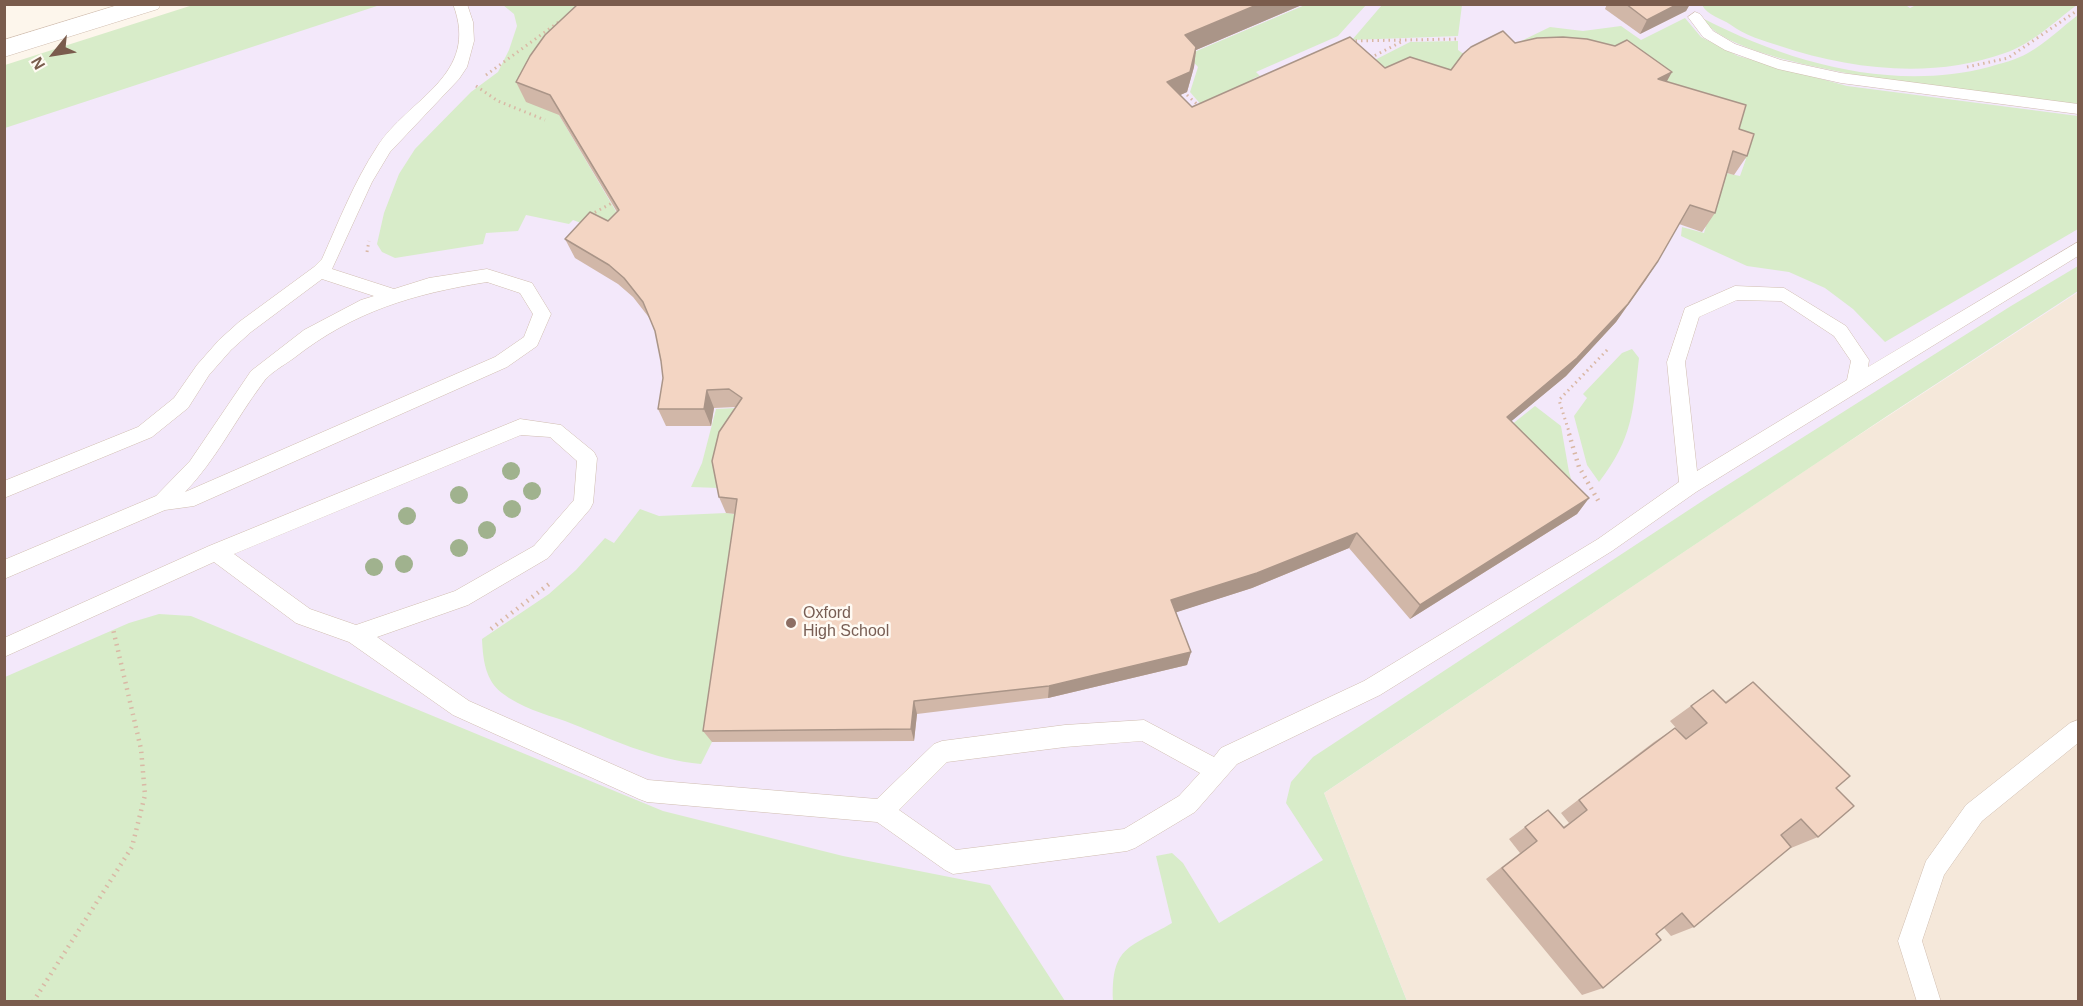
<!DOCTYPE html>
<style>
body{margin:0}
#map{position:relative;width:2083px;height:1006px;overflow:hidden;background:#fdf6ec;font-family:Helvetica,sans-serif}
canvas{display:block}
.frame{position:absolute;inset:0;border:6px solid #7a5c4d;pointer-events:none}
.north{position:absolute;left:24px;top:24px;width:60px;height:60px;-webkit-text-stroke:4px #fffaf3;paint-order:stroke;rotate:240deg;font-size:16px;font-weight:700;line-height:24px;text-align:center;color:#7a5c4d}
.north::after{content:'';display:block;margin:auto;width:21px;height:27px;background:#7a5c4d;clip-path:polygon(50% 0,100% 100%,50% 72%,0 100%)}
</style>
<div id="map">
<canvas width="2083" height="1006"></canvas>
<div class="frame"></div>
<div class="north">N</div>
</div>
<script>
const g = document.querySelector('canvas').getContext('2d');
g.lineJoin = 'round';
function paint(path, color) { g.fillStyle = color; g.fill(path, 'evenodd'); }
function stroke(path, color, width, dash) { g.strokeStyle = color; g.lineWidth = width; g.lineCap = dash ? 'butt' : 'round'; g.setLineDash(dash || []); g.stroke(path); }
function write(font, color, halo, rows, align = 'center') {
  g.font = font + ' Helvetica,sans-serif'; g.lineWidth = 5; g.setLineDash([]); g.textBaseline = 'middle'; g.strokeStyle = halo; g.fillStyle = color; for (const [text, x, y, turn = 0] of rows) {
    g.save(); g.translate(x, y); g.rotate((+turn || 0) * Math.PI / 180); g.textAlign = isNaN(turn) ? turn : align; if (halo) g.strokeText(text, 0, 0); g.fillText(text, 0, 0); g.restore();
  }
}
paint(new Path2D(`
 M2078,292V1001H1407L1324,793L1833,452Z`), '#f5e8da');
paint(new Path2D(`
 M306,4L2078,5V292L1832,452L1324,793L1407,1001H5L4,102Z`), '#f3e8fa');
paint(new Path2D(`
 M196,4L380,5L5,128V65Z
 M1904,4L1910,8L1918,4L2077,5C2055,21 2032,44 2005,53C1933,79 1852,70 1780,46C1764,41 1744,35 1731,25C1721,18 1708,16 1702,5Z
 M503,5H614L559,115L627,230L589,226L573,220L569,224L526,215L518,231L486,233L483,244L395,258L382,252L377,244L384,213L399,174L415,149L471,92L498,72L509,50L517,26L514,14Z
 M1305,5H1366L1338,36L1256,72L1260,76L1254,78L1250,84L1203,107L1190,92L1198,67L1187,55Z
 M1382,5H1462L1458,36L1352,40Z
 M2078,15V104C2013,96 1731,72 1704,19C1790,63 1893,92 1989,67C2002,63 2016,60 2028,53C2046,43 2062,27 2078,15Z
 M1685,18L1701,37L1738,56L1847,86L2078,116V229L1885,342L1853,309L1825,288L1789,272L1747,266L1681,236L1682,227L1704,233L1721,172L1740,176L1746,159L1515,44L1550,27L1583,31L1621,26L1641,40Z
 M1458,41V50L1468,57L1454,72L1359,68L1410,42Z
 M2078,266V291L1887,416L1324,793L1407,1001H1113C1111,945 1130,948 1172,923L1156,856L1172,853L1183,863L1219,923L1323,860L1286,803L1291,782L1313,757L1710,496L2011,306Z
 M1632,349L1639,358C1633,411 1633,438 1599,482L1587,465L1574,416L1587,398L1583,394L1622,353Z
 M1535,406L1561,426L1569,472L1573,485L1501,433Z
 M735,408L747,415L719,488L691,487L702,463L716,409Z
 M640,509L659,516L726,513L744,515L712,742L701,764C654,760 609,738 565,721C544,714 520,707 502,693C485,680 483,659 482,639L549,594L576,570L605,538L614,543Z
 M159,614L191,616L663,811L843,856L990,885L1065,1001H5V677L129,623Z`), '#d8ecc9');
const lane = new Path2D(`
 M453,4H467L473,22L474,41L467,67L459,79L390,152L372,182L332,269L394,289L429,278L487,269L532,283L551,314L537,346L507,367L194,506L165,510L4,579V560L156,496L190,461L251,371L304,330L361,300L374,296L322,279L251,332L231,350L209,375L188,408L152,437L4,498V481L138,427L174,398L197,365L219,340L239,322L314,267L322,259C339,221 354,182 377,147C408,98 481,76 453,4ZM487,282L520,293L533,314L524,337L495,357L185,492C216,460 235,420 262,384C269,373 283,366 294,358C354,311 413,294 487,282Z
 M1695,12L1700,14L1713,31L1735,44L1781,60L1841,73L2078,104V114L1841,83L1778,69L1725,50L1703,37L1688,17Z
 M2078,242V256L1696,492L1612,551L1380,695L1237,764L1195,812L1135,848L1127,851L953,874L945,870L877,822L647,802L639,799L453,715L349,642L296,623L214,562L4,657V638L209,546L520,419L561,425L594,452L597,458L593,503L590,509L548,558L468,605L377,637L469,701L648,780L877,799L934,744L942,741L1065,725L1144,720L1214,757L1221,748L1364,681L1598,539L1679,482L1667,362L1685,308L1735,286L1784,288L1846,326L1869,360L1868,367ZM1737,300L1781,301L1834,336L1851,361L1847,380L1697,471L1685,362L1699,317ZM521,435L550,437L577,461L574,500L534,546L455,591L356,625L310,609L234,554ZM1142,741L1200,773L1179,796L1124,829L956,850L899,810L947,762L1065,747Z
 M2078,720V743L1982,821L1944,875L1922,941L1941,1002H1917L1898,941L1926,861L1966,805L2070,723Z`);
const street = new Path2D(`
 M121,4H161L158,9L4,57V40Z`);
stroke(lane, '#d1beb0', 1);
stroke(street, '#d1beb0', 1);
stroke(new Path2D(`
 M1350,41L1458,39
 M1370,58L1403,41
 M1967,67L2008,58L2078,10
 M486,75L560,21
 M476,86L498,101L545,120
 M1187,95L1200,107
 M590,215L612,203
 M367,252L369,241
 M1570,435L1559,400L1609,348`), '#d9b8a5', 3, [1.5, 4]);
stroke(new Path2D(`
 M1569,434L1579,467L1599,502
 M491,629L549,584
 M33,1002L132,847L145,795L141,749L113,629`), '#d9b8a5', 4.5, [1.5, 5]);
paint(lane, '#fff');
paint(street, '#fff');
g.fillStyle = '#a0b28e';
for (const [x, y] of [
 [511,471],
 [532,491],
 [459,495],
 [512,509],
 [407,516],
 [487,530],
 [459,548],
 [404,564],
 [374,567]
]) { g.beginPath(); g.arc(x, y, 9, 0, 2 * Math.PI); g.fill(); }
paint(new Path2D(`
 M578,4H1304L1196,50L1194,67L1187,92L1180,95L1192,107L1385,68L1451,70L1515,43L1667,81L1739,129L1747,156L1734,175L1727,173L1715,213L1702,232L1679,224L1646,280L1616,322L1566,376L1511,421L1589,498L1577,514L1410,619L1349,548L1252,588L1176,612L1191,652L1187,665L1048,698L917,714L914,741L712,742L703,731L735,514L726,513L719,497L736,407L714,408L711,426H666L658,409L663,378L661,361L655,331L651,320L633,297L618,284L575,258L565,239L608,221L617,212L559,115L526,102L516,82Z
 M1607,4H1690L1686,11L1640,34L1605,9Z
 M1753,682L1836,788L1818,837L1791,848L1790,847L1694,927L1671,936L1664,928L1656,934L1603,988L1582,995L1486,879L1520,853L1509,839L1548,810L1563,827L1569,823L1561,813L1654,742L1675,728L1685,738L1670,721L1713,690L1725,702Z`), '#d1b7a8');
paint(new Path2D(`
 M1259,4H1304L1196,50L1194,67L1187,92L1165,102L1167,82L1185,35Z
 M1678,4H1690L1686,11L1640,34L1647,20Z
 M1672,72L1661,92L1658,79Z
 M1658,261L1616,322L1566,376L1496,434L1507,417Z
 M707,390L714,408L711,426L704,409Z
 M1589,498L1577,514L1410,619L1420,605Z
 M1357,533L1349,548L1252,588L1168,615L1171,600Z
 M1191,652L1187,665L1048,698L1049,686Z
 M914,701L917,714L914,741L911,729Z`), '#aa9588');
const building = new Path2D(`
 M578,4H1259L1185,35L1196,47L1190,72L1167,82L1192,107L1350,37L1385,68L1410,57L1451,70L1463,54L1471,47L1503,31L1515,43L1537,38L1563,37L1587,39L1615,46L1627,40L1672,72L1658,79L1746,105L1739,129L1754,134L1747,156L1733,151L1715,213L1690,205L1658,261L1628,304L1577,358L1507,417L1589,498L1420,605L1357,533L1257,573L1171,600L1191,652L1049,686L914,701L911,729L703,731L737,499L719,497L712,461L719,432L742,398L729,389L707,390L704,409H658L663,378L661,361L655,331L643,302L624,278L609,265L565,239L590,212L608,221L619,210L550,95L516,82L530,56L545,35Z
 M1626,4H1678L1647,20Z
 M1753,682L1850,776L1836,788L1854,806L1818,837L1801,819L1781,835L1791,847L1694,927L1682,913L1656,934L1661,940L1603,988L1502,868L1537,841L1525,827L1548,810L1564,828L1587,810L1579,800L1675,728L1686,739L1707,723L1691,706L1713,690L1726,703Z`);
paint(building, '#f3d5c3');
stroke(building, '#aa9588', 1.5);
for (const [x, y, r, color] of [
 [791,623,6,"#8d6e63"]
]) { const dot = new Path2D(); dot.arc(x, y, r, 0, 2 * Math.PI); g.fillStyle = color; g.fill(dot); stroke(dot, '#fffaf3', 2); }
write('16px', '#785e54', '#fffaf3', [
 ["Oxford",803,614],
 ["High School",803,632]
], 'left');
</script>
